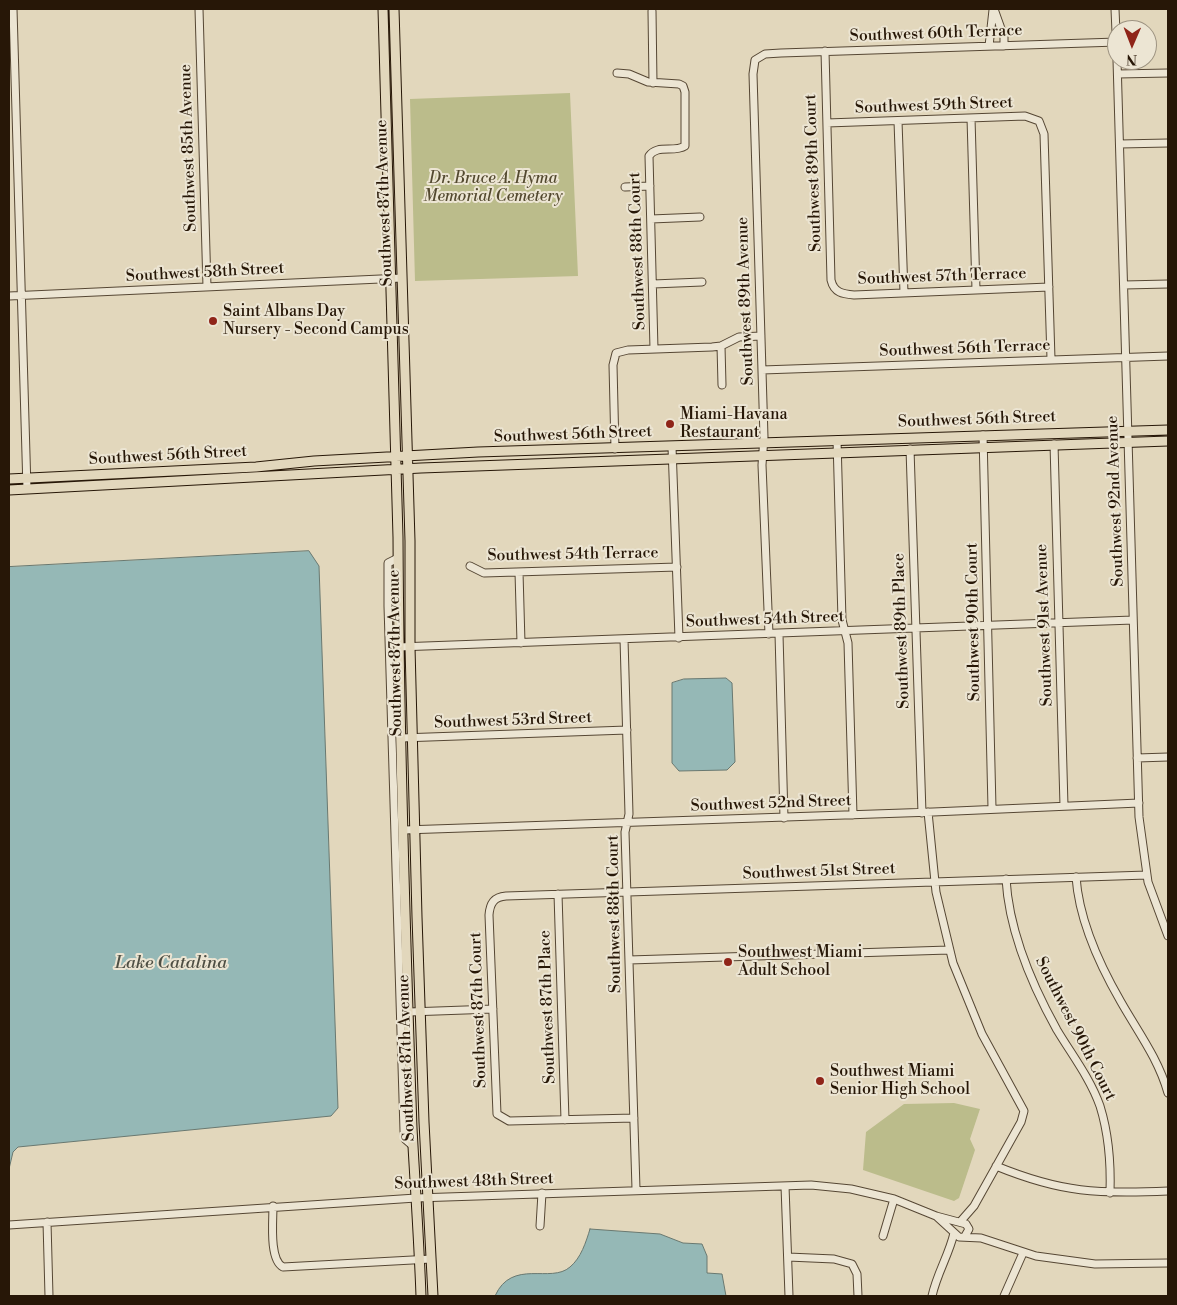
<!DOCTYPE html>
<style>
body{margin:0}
#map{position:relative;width:1177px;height:1305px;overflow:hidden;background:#e2d7bc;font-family:"Libre Bodoni",serif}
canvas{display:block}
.frame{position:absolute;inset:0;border:10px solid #271707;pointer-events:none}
.north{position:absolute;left:1107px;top:20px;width:50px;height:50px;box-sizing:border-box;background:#ece5d3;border:1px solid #9d9381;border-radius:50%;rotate:181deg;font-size:14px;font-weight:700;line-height:20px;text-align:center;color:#271707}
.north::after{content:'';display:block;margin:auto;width:18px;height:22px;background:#8f2418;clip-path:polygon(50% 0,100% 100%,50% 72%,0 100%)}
</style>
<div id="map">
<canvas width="1177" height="1305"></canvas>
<div class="frame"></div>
<div class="north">N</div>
</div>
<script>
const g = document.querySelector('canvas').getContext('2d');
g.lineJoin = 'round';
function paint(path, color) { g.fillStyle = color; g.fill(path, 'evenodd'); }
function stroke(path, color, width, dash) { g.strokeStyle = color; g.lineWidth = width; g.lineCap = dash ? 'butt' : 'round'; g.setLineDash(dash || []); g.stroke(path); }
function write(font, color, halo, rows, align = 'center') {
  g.font = font + ' "Libre Bodoni",serif'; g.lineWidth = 4; g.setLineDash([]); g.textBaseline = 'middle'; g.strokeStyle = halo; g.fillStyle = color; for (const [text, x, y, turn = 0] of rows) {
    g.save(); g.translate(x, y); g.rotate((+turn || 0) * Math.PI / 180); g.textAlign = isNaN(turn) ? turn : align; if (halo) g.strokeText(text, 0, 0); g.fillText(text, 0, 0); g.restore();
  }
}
paint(new Path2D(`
 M570,93L578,276L415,281L410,99Z
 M954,1103L980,1109L970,1139L975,1150L959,1198L954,1201L863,1170L866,1132L904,1104Z`), '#bbbc8b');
const water = new Path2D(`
 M309,551L319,566L338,1108L331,1116L18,1147L13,1152L9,1169V567Z
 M684,679L726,678L732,683L735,762L727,770L679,771L672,763V683Z
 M590,1229L660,1234L683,1243L702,1244L707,1256V1273L722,1274L726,1296H495C512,1258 551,1284 570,1267C581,1258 586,1242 590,1229Z`);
paint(water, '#95b8b6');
stroke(water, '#697870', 1);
const minor = new Path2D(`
 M13,9L27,489
 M199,9L207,287
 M994,9L1004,37V46
 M1115,9L1117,56
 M652,11L653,83
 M989,46L993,10
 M825,51L831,280C834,293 843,294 854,295L1049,287
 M1117,60L1139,817L1148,882L1168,936
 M617,73L629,74L648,82L679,84L683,86L685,92V146C674,153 657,144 649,156L654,349
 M1118,74L1168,73
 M971,118L976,290
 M898,121L904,293
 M827,123L1025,116L1039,121L1044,134L1051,359
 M1120,144L1168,143
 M625,187L650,186
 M651,219L700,217
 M653,284L702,282
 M1124,285L1168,284
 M9,296L402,278
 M721,346L722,385
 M762,370L1168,356
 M983,435L992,808
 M837,440L842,620L848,643L853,815
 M1054,444L1064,806
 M672,447L679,638
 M615,449L613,365L616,353L628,350L712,347L721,346L739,337L761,336
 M910,449L922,813
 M398,558L388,563V606L404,1131L405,1139L413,1146
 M470,566L484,573L677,567
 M519,572L521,643
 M769,634L762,465L764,437L753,74L755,60L765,54L781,53L1117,42
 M779,634L784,818
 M624,639L629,814L625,832L636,1189
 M398,647L1133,620
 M401,738L627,730
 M1137,758L1168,757
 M928,812L936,892L953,963L982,1034L1024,1111L1021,1122L974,1206L960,1222
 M404,830L933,812L1139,803
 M1076,877C1079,920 1099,964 1121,1002C1138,1032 1158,1058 1168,1093
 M1006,879C1009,931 1032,985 1057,1030C1072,1055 1090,1078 1100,1106C1109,1135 1111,1163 1110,1193
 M558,894L565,1120
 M629,960L949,950
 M409,1012L493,1009
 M634,1118L509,1121L497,1114L489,915C490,903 494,897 506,896L1147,875
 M996,1166C1062,1193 1098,1194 1168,1191
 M785,1186L789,1296
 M273,1206C273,1221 269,1260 283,1267L431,1259
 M936,1216L966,1224L969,1229L965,1236
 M47,1222L49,1296
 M9,1225L416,1198L811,1185L851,1189L894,1199L936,1216L959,1237L981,1238L1036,1256L1095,1264L1168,1263
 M540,1226L542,1193
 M883,1236L894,1199
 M788,1257L834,1259L852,1264L857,1274L858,1296
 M932,1296C937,1273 949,1255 954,1233
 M1004,1296L1023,1253`);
const major = new Path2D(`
 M383,9L398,537C399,734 405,931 412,1128C415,1184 419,1240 421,1296
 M394,9L410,541V647L417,917L424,1122L433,1296
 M9,479L256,467L314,461L478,452L1168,430
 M9,490L421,468L1168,441`);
stroke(minor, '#564734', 9);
stroke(major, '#271707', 11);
stroke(minor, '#ece5d3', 7);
stroke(major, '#e2d7bc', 9);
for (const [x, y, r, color] of [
 [213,321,5,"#8f2418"],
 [670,424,5,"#8f2418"],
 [728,962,5,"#8f2418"],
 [820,1081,5,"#8f2418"]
]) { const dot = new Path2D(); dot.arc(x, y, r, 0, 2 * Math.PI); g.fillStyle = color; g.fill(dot); stroke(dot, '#ece5d3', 2); }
write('16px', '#271707', '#ece5d3', [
 ["Southwest 60th Terrace",936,34,-2],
 ["Southwest 59th Street",934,106,-2],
 ["Southwest 85th Avenue",189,148,-92],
 ["Southwest 89th Court",814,173,-92],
 ["Southwest 87th Avenue",385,203,-92],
 ["Southwest 88th Court",638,251,-92],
 ["Southwest 58th Street",205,273,-3],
 ["Southwest 57th Terrace",942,277,-2],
 ["Southwest 89th Avenue",746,301,-92],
 ["Southwest 56th Terrace",965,349,-2],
 ["Southwest 56th Street",977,420,-2],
 ["Southwest 56th Street",573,435,-2],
 ["Southwest 56th Street",168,456,-3],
 ["Southwest 92nd Avenue",1116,501,-92],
 ["Southwest 54th Terrace",573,555,-1],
 ["Southwest 54th Street",765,620,-2],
 ["Southwest 90th Court",974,622,-91],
 ["Southwest 91st Avenue",1045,625,-92],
 ["Southwest 89th Place",902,631,-92],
 ["Southwest 87th Avenue",396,653,-91],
 ["Southwest 53rd Street",513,721,-2],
 ["Southwest 52nd Street",771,804,-2],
 ["Southwest 51st Street",819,872,-2],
 ["Southwest 88th Court",615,914,-91],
 ["Southwest 87th Place",548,1007,-92],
 ["Southwest 87th Court",479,1010,-92],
 ["Southwest 90th Court",1075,1029,63],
 ["Southwest 87th Avenue",407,1058,-92],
 ["Southwest 48th Street",474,1182,-2]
]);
write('italic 16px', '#53492f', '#ece5d3', [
 ["Dr. Bruce A. Hyma",493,179],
 ["Memorial Cemetery",493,197]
]);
write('16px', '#271707', '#ece5d3', [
 ["Saint Albans Day",223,312],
 ["Nursery - Second Campus",223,330],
 ["Miami-Havana",680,415],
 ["Restaurant",680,433],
 ["Southwest Miami",738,953],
 ["Adult School",738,971],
 ["Southwest Miami",830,1072],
 ["Senior High School",830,1090]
], 'left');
write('italic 18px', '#4e4f44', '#ece5d3', [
 ["Lake Catalina",171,964]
]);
</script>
